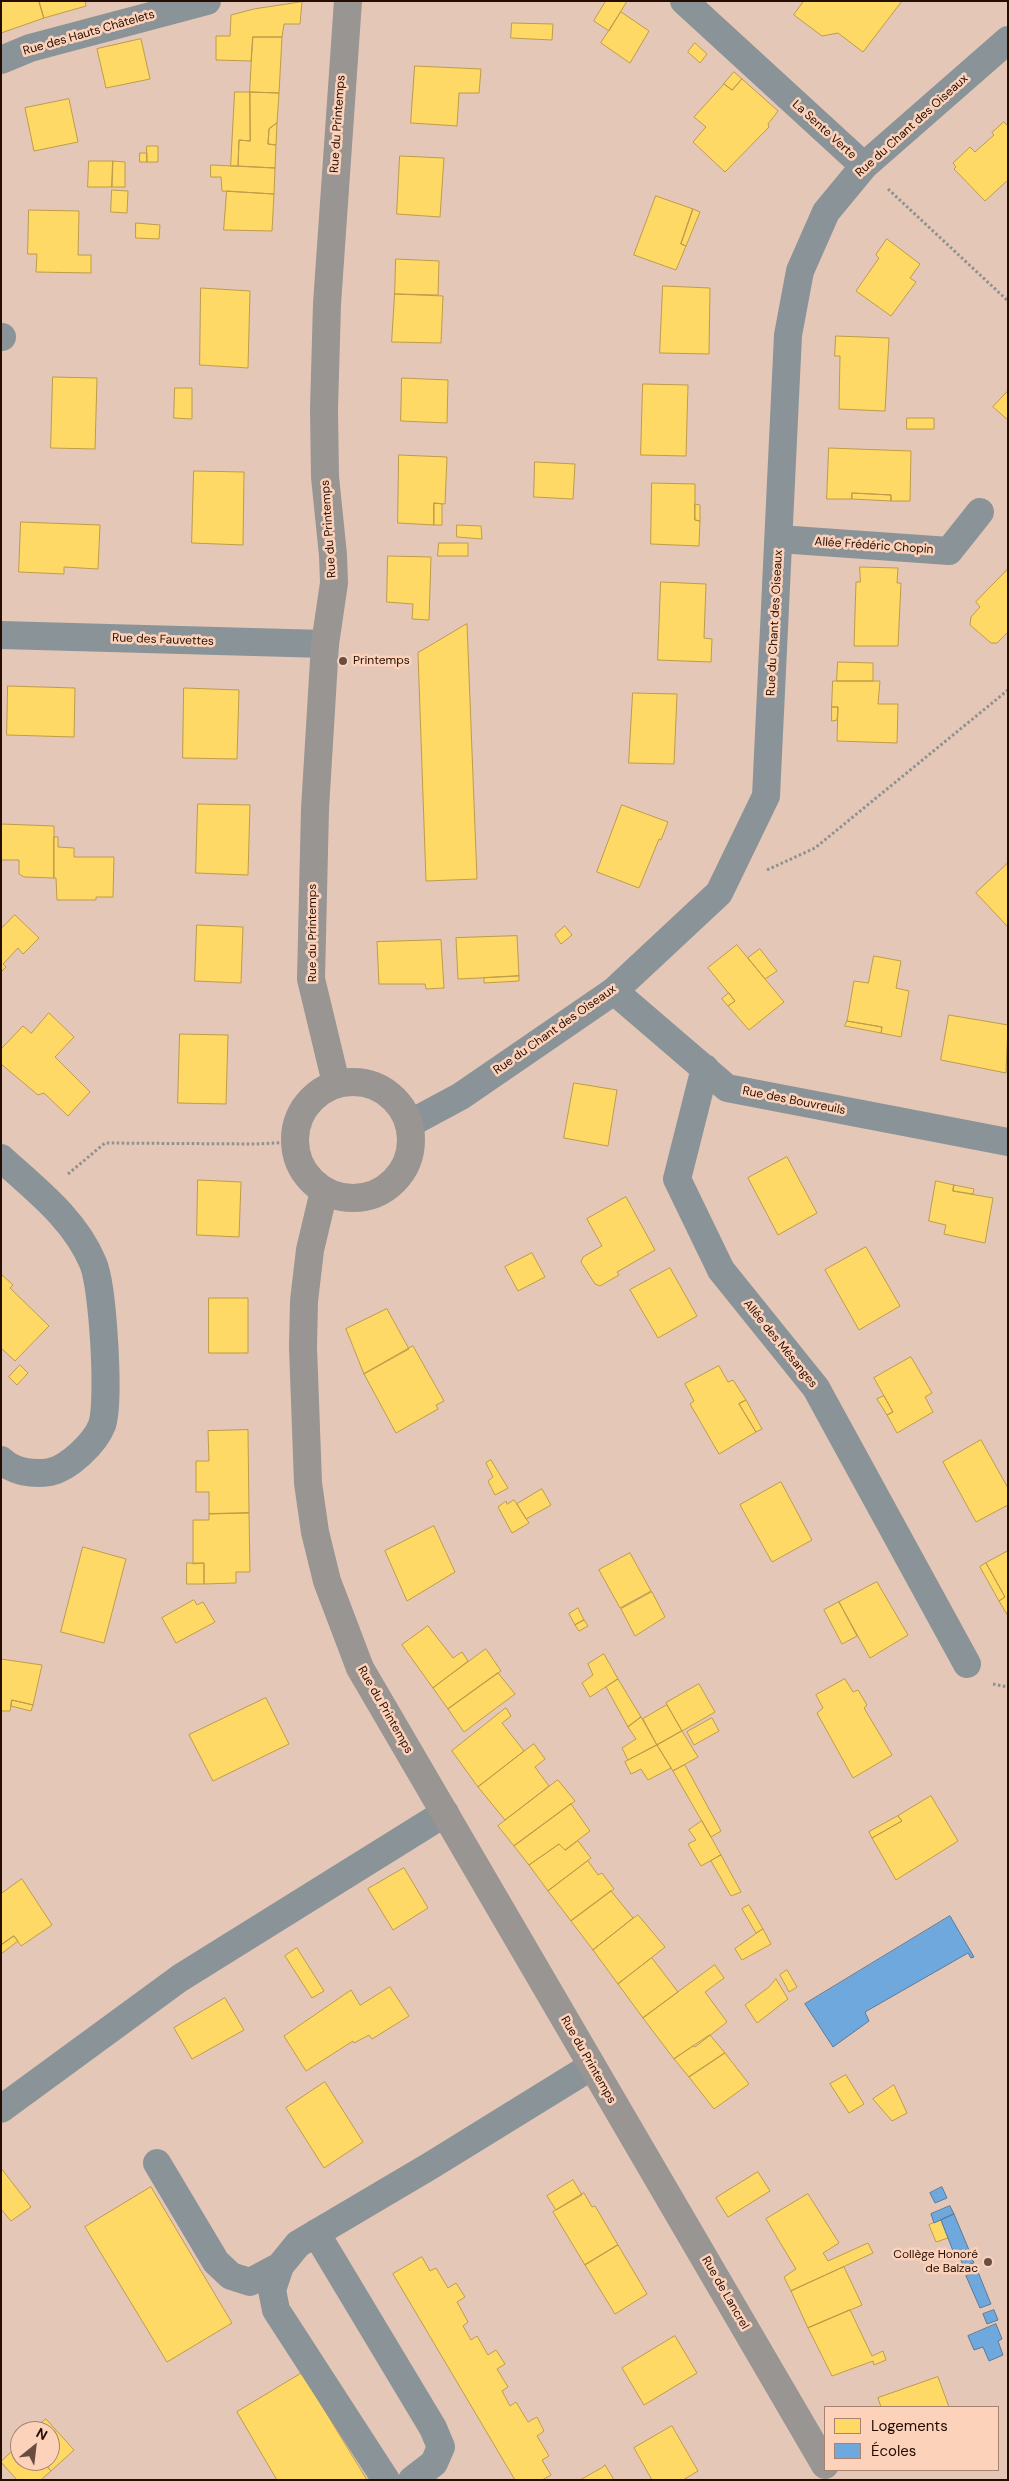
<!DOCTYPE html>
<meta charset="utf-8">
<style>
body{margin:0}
#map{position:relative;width:1009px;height:2481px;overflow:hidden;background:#e5c7b7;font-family:"DM Sans",sans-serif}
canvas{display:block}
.frame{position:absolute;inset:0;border:2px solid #250d02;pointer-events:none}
.legend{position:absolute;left:824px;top:2406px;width:175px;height:65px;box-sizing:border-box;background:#fcd2bb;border:1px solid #a68371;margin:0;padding:6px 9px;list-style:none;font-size:15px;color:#250d02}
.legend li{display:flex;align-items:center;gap:10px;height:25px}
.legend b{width:25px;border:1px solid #a68371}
.north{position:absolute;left:10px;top:2421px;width:50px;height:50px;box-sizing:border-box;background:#fcd2bb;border:1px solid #a68371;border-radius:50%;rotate:29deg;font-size:14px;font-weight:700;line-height:20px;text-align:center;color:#250d02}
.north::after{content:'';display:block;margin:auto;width:18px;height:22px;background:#684e41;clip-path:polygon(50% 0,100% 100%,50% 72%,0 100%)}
</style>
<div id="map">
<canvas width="1009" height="2481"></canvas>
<div class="frame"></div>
<ul class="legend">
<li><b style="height:14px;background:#ffd966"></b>Logements</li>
<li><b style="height:14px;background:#6fa8dc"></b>Écoles</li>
</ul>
<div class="north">N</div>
</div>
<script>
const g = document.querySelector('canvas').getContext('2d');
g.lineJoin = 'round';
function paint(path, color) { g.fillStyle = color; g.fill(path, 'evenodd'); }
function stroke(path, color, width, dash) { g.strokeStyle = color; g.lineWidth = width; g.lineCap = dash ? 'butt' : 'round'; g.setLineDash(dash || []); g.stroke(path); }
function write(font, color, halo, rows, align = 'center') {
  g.font = font + ' "DM Sans",sans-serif'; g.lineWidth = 5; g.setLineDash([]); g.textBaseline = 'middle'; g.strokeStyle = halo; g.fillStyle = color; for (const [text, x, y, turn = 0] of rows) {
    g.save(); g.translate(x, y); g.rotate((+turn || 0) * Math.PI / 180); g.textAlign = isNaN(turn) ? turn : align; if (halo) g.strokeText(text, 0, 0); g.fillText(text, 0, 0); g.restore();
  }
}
const homes = new Path2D(`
 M1,1H39L44,18L1,33Z
 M39,1H85L86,6L44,18Z
 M606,1H627L609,31L594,21Z
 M804,1H902L863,52L838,33L822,36L794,15Z
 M302,2L300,24H284L282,37H253L251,61L216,60V36H230L231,15L254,9Z
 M621,12L649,31L630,63L601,43Z
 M512,23L553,24L552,40L511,38Z
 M253,37H282L279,93L250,92Z
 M141,39L150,79L106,88L97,49Z
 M695,43L707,54L700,63L688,52Z
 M415,66L481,69L479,93H459L457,126L411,123Z
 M734,72L742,79L732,90L724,84Z
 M742,79L778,111L768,124L769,127L725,172L693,142L706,127L694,117L724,84L732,90Z
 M235,92H250V141L239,140L238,166H231Z
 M250,92L279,93L277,123L269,129L268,144L276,145L275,168L238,166L239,140L250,141Z
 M69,99L78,142L34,151L25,108Z
 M1004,122L1008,126V180L985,201L954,169L956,167L953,163L970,147L975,152L994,135L992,133Z
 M277,123L276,145L268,144L269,129Z
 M147,146H158V162H147Z
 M140,153H147V162H140Z
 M400,156L444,158L440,217L397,214Z
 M89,161H113L112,187H88Z
 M113,161L125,162V187H112Z
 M211,165L275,168L274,194L222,191L221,177H211Z
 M112,190L128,191L127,213L111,212Z
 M227,191L274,194L272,231L224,230Z
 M656,196L693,209L681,244L686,246L676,270L634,255Z
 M693,209L700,212L686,246L681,244Z
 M29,210L79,211L78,255H91V273L36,272L37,254H28Z
 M136,223L160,225L159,239L136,238Z
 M887,239L920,264L910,278L916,282L891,316L856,291L879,258L876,255Z
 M396,259L439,261L438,295L395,294Z
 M663,286L710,288L709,354L660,353Z
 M201,288L250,291L248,368L200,365Z
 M395,294L443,296L441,343L392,342Z
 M836,336L889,338L885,411L839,409L840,356H835Z
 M53,377L97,378L95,449L51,448Z
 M402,378L448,380L447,423L401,421Z
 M643,384L688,385L686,456L641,455Z
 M175,388H192V419L174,418Z
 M1008,391V420L993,407Z
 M907,418H934V429H907Z
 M829,448L911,451L910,501H891V495L852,493V499H827Z
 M399,455L447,457L445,504L434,503V525L398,523Z
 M535,462L575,464L573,499L534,497Z
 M194,471L244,472L243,545L192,543Z
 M652,483L695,484V520L700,521L699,546L651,544Z
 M852,493L891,495V501L852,499Z
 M434,503L442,504V525H434Z
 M695,504L700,505V521L695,520Z
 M21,522L100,525L98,569L64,567V574L19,572Z
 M457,525L481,526L482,539L457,537Z
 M439,543H468V556H438Z
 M388,556L431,557L429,620L412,619L413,604L387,602Z
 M860,567L898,568L897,583H901L898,646H854L856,582H860Z
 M1008,569V632L997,643H991L970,625L971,617L980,607L976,602Z
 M661,582L706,584L704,638L712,639L711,662L658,660Z
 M467,624L477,879L426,881L418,653Z
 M838,662L873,663V681H837Z
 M833,681H880L878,704H898L897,743L837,741L838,707H832Z
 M8,686L75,688L74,737L7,735Z
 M184,688L239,690L237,759L183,758Z
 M633,693L677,694L674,764L629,763Z
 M832,707H838L837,720L832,721Z
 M198,804L250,805L248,875L196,873Z
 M622,805L668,822L661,840L659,839L639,888L597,872Z
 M1,824L54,826V878L24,877L19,874V860H2Z
 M54,837H58V847L74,848V857H114L113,897H96V900H57L56,878H54Z
 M1008,863V927L976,893Z
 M15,915L39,938L23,954L18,948L3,964L6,967L1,972V929Z
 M197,925L243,927L241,983L195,981Z
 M565,926L572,935L561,944L555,935Z
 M517,936L519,976L458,979L456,938Z
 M441,940L444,988L426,989L425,984H379L377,942Z
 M737,945L784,1002L749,1030L728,1006L735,1001L708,968Z
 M760,949L777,971L765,979L748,958Z
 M874,956L901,961L896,988L909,991L901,1037L881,1033L882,1027L847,1021L854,981L868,983Z
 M519,976V981L484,983V978Z
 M729,993L735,1001L728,1006L722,999Z
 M49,1013L74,1037L55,1057L90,1092L68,1116L44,1093L38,1095L1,1064V1049L23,1026L31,1033Z
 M949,1015L1008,1025L1006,1073L941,1060Z
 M847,1021L882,1027L881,1033L845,1026Z
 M180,1034L228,1035L226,1104L178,1103Z
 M574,1083L617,1090L608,1146L564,1138Z
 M787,1157L817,1213L778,1235L748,1178Z
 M198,1180L241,1182L239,1237L197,1235Z
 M936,1181L954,1185L953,1191L993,1198L985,1243L944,1234L946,1225L929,1221Z
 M954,1185L974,1189L973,1194L953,1191Z
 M626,1197L655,1250L617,1272L619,1275L600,1286L595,1284L581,1262L583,1257L602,1246L587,1219Z
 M866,1247L900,1306L859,1330L825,1270Z
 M532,1253L545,1277L518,1291L505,1267Z
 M670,1268L697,1316L658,1338L630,1290Z
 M1,1274L13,1285L10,1288L49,1326L15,1361L1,1348Z
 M209,1298H248V1353H209Z
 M387,1309L409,1349L364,1374L346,1329Z
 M413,1346L444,1401L436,1405L438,1409L396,1433L364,1374Z
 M911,1357L932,1393L925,1397L933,1412L897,1433L887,1415L893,1412L874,1378Z
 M20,1365L28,1373L17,1385L9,1377Z
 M719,1366L728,1382L733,1380L746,1400L739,1404L756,1432L719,1454L690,1404L694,1401L685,1384Z
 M884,1396L893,1412L887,1415L877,1399Z
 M746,1400L762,1429L756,1432L739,1404Z
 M248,1430L249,1513L209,1514V1492H196V1461H209L208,1431Z
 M981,1440L1008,1488V1505L976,1522L943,1462Z
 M491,1460L508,1488L495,1495L488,1481L493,1477L486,1463Z
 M781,1482L812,1540L772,1562L740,1505Z
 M542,1489L551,1505L526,1519L517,1504Z
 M514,1500L529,1523L512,1533L498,1507L506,1501L507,1504Z
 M249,1513L250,1572H236V1583L204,1584V1563L193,1564V1520H209V1514Z
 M434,1526L455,1572L407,1601L385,1551Z
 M83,1547L126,1559L104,1643L61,1632Z
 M1008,1551V1616L999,1601L1005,1597L986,1563Z
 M630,1553L651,1591L620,1608L599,1570Z
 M187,1563H204V1584H187Z
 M986,1563L1005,1597L999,1601L980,1567Z
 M877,1582L908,1635L870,1658L839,1602Z
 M652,1592L665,1617L635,1636L621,1609Z
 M194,1600L197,1605L203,1602L215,1622L176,1643L162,1618Z
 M839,1602L857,1636L842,1644L824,1610Z
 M578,1608L584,1620L575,1625L569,1614Z
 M584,1620L588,1626L579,1631L575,1625Z
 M428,1626L453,1658L462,1652L468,1661L433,1688L402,1645Z
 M486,1649L501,1671L448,1709L433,1688Z
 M604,1654L618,1679L590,1697L582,1683L593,1675L588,1664Z
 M1,1659L42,1665L33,1705L12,1700L10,1711H1Z
 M498,1673L515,1694L464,1732L448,1709Z
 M618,1679L641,1717L628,1727L606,1687Z
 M845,1679L853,1692L858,1690L867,1705L864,1708L892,1755L853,1778L817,1713L823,1708L816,1695Z
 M699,1684L715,1712L682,1731L666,1703Z
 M266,1698L289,1744L213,1781L189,1735Z
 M12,1700L33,1705L31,1711L11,1706Z
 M667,1705L682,1731L657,1745L643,1719Z
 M506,1708L511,1716L502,1723L524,1751L478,1787L452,1751Z
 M641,1717L657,1745L628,1760L622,1748L636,1739L628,1727Z
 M712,1718L719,1731L694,1745L687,1732Z
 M682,1731L698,1757L673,1771L657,1745Z
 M534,1744L545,1759L535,1767L549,1786L505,1820L478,1787Z
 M657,1745L671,1768L648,1780L641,1769L631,1774L625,1762Z
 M685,1765L721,1831L711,1837L673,1771Z
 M558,1780L575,1801L514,1846L498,1826Z
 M931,1796L958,1841L896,1880L872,1838L902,1821L898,1816Z
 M571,1804L590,1831L565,1850L559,1844L529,1865L514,1846Z
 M898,1816L902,1821L872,1838L869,1832Z
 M702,1821L721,1855L701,1866L688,1844L696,1840L689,1830Z
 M578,1841L591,1858L548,1891L529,1865L559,1844L565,1850Z
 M721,1855L741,1892L731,1896L711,1861Z
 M588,1861L598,1875L602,1873L614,1889L571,1921L548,1891Z
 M404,1868L428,1908L393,1930L368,1889Z
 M22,1879L52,1925L21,1946L14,1936L1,1945V1894Z
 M611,1891L633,1918L593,1950L571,1921Z
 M749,1905L763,1929L756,1933L742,1909Z
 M638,1915L665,1947L618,1984L593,1950Z
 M763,1929L771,1944L742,1960L735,1949Z
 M14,1936L18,1941L1,1954V1945Z
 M297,1948L324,1991L312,1998L285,1956Z
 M652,1958L678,1992L643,2018L618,1984Z
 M715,1965L724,1978L705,1992L727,2022L695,2047L693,2046L674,2059L643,2018Z
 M787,1970L797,1987L789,1992L780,1975Z
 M776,1979L788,1999L757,2023L745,2005L769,1987Z
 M390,1987L409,2016L372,2039L369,2035L354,2043L353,2041L306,2071L284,2036L351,1990L360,2005Z
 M225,1998L244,2030L192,2059L174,2028Z
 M710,2035L725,2053L689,2077L674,2059Z
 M725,2053L749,2084L714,2109L689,2077Z
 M846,2075L864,2104L849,2113L830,2084Z
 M325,2082L363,2142L324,2168L286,2108Z
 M894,2085L907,2113L892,2121L873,2099Z
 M1,2168L31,2207L11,2221L1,2209Z
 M758,2172L770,2191L728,2217L716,2198Z
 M573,2180L582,2195L556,2210L547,2196Z
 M151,2187L232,2323L167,2362L85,2227Z
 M584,2193L592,2207L595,2206L618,2245L585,2265L553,2212Z
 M808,2194L839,2243L823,2253L828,2261L868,2243L873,2253L791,2291L784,2277L796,2269L766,2219Z
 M941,2220L948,2238L936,2242L929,2225Z
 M618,2245L647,2294L615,2314L585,2265Z
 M422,2257L430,2271L436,2268L448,2288L456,2283L465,2297L457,2302L468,2322L463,2326L471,2340L477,2336L488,2355L496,2350L505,2364L497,2369L508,2387L502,2391L510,2406L516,2402L528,2422L537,2417L544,2431L537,2436L549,2456L542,2460L551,2475L542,2480H515L393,2274Z
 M844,2267L862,2305L808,2328L791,2291Z
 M850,2310L872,2356L883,2351L886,2360L874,2365L873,2361L832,2376L808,2328Z
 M675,2336L697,2373L644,2405L622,2368Z
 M302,2373L367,2480H277L237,2412Z
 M938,2377L949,2407H881L878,2398Z
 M46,2419L74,2450L51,2471L42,2461H50V2431H33Z
 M672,2426L698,2471L683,2480H652L634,2448Z
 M20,2444V2461H42L51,2471L41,2480H17L1,2462Z
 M605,2465L614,2480H580L603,2467Z`);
paint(homes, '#ffd966');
stroke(homes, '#be9c48', 1);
const schools = new Path2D(`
 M950,1916L974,1957L971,1958L968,1953L865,2012L869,2021L833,2047L805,2004Z
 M942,2187L947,2198L935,2203L930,2193Z
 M950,2206L954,2214L934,2223L931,2214Z
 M954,2214L969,2250L955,2256L941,2220Z
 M970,2254L974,2263L963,2266L960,2257Z
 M978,2272L991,2304L980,2308L966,2276Z
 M994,2310L998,2320L987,2324L983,2314Z
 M996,2324L1002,2339L998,2341L1003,2355L989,2361L983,2347L974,2350L968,2336Z`);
paint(schools, '#6fa8dc');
stroke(schools, '#597a9b', 1);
stroke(new Path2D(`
 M888,189L1008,301
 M767,870L815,848L1008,690
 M68,1174L105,1143L256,1144L295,1142
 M993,1684L1008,1687`), '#8e9191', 3, [2.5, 2.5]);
stroke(new Path2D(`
 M684,1L864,166
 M1,60L30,48L207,1
 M1,337H2
 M779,539L949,551L980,512
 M1,635L325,644
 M614,991L727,1088L1008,1142
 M705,1068L677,1179L721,1270L816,1388L967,1664
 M409,1124L461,1096L614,991L719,893L766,796L788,335L800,271L826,212L864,166L1008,40
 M1,1158C35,1189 75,1219 93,1263C103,1286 110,1401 102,1425C95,1443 69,1468 50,1472C33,1475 14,1472 1,1460
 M1,2109L180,1978L445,1813
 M157,2163L216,2262L231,2276L250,2282L280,2266
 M316,2233L433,2428L441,2447L434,2463L412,2480
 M386,2480L276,2310L272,2290L280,2266L298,2244L430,2166L592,2066`), '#8a9498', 28);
stroke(new Path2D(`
 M295 1140a58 58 0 1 1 116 0a58 58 0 1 1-116 0Z
 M336,1083L311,979L315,809L325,644L334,583L333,555L325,477L324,409L327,304L348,1
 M324,1191L310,1250L304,1301L303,1347L308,1483L315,1532L327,1581L360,1668L825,2465`), '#989592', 28);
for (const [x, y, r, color] of [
 [343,661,5,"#684e41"],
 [988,2262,5,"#684e41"]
]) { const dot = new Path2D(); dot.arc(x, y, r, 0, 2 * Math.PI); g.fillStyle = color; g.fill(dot); stroke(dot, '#fcd2bb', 2); }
write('12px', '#250d02', '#fcd2bb', [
 ["Rue des Hauts Châtelets",89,33,-16],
 ["Rue du Printemps",338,124,-86],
 ["Rue du Chant des Oiseaux",912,126,-42],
 ["La Sente Verte",824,130,42],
 ["Rue du Printemps",329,529,-94],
 ["Allée Frédéric Chopin",874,546,4],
 ["Rue du Chant des Oiseaux",775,623,-87],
 ["Rue des Fauvettes",163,640,2],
 ["Rue du Printemps",313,933,-90],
 ["Rue du Chant des Oiseaux",555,1030,-35],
 ["Rue des Bouvreuils",794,1101,11],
 ["Allée des Mésanges",780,1344,51],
 ["Rue du Printemps",385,1710,60],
 ["Rue du Printemps",588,2060,60],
 ["Rue de Lancrel",725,2293,60]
]);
write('12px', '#250d02', '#fcd2bb', [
 ["Printemps",353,661],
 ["Collège Honoré",978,2255,"right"],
 ["de Balzac",978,2269,"right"]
], 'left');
</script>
